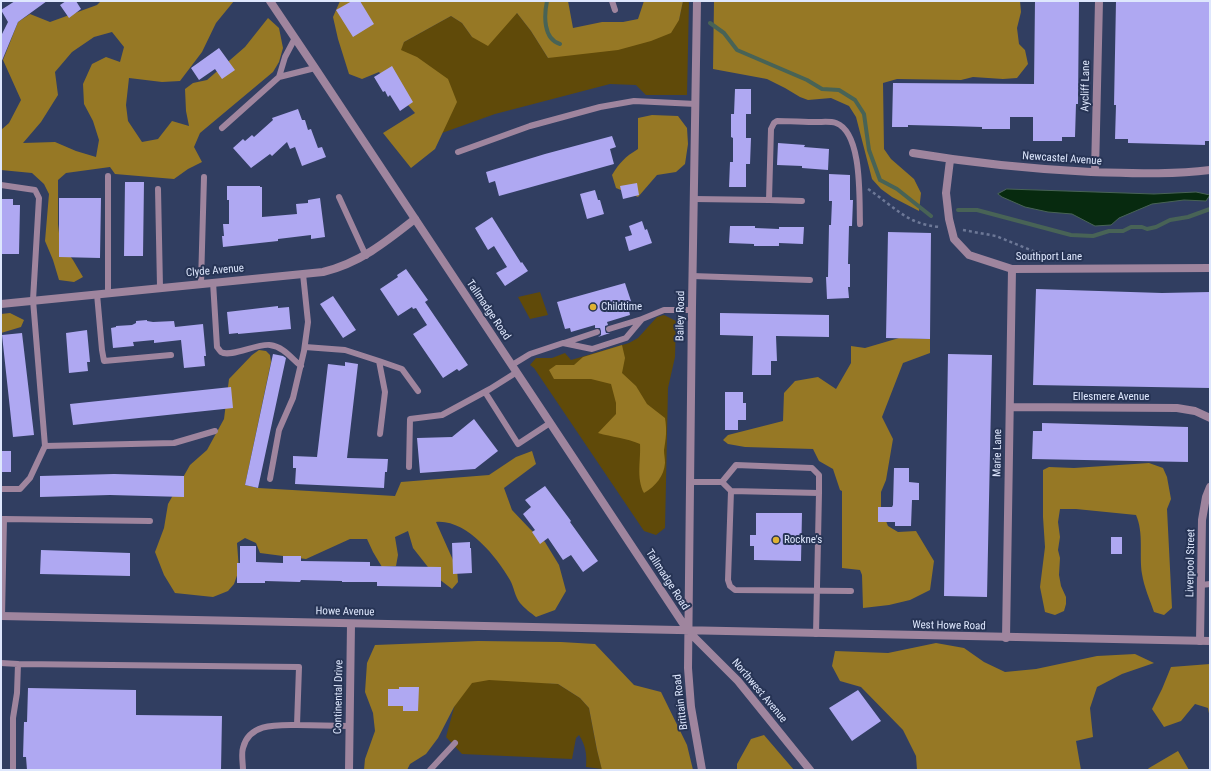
<!DOCTYPE html>
<style>
body{margin:0}
#map{position:relative;width:1211px;height:771px;overflow:hidden;background:#313e61;font-family:"Roboto Condensed",sans-serif}
canvas{display:block}
.frame{position:absolute;inset:0;border:2px solid #dee7fd;pointer-events:none}
</style>
<div id="map">
<canvas width="1211" height="771"></canvas>
<div class="frame"></div>
</div>
<script>
const g = document.querySelector('canvas').getContext('2d');
g.lineJoin = 'round';
function paint(path, color) { g.fillStyle = color; g.fill(path, 'evenodd'); }
function stroke(path, color, width, dash) { g.strokeStyle = color; g.lineWidth = width; g.lineCap = dash ? 'butt' : 'round'; g.setLineDash(dash || []); g.stroke(path); }
function write(font, color, halo, rows, align = 'center') {
  g.font = font + ' "Roboto Condensed",sans-serif'; g.lineWidth = 4; g.setLineDash([]); g.textBaseline = 'middle'; g.strokeStyle = halo; g.fillStyle = color; for (const [text, x, y, turn = 0] of rows) {
    g.save(); g.translate(x, y); g.rotate((+turn || 0) * Math.PI / 180); g.textAlign = isNaN(turn) ? turn : align; if (halo) g.strokeText(text, 0, 0); g.fillText(text, 0, 0); g.restore();
  }
}
paint(new Path2D(`
 M683,1H689L687,95H646L636,85L610,84L495,114L442,133L400,50L404,42L451,16L462,23L472,37L517,13L531,31L548,58L679,20Z
 M540,292L548,315L530,319L518,297Z
 M664,315L676,321L675,357L668,388L665,528L656,535L644,531L534,368L530,365L536,358H552L565,353L571,360L629,343L638,338L657,317Z
 M463,675L558,684L580,698L589,708L597,750L602,769L586,767C587,755 586,746 579,735L576,738L572,759L462,754L446,737Z`), '#604a09');
paint(new Path2D(`
 M101,1H234L216,23L202,52L180,81L162,82L129,78L126,105L128,121L142,142L158,139L172,121L189,126L186,111L185,89L193,83L207,80L245,47L268,18L279,28L283,48L279,62L273,72L200,133L194,147L202,162L188,169L174,179L115,174L110,167L66,173L58,180V224L60,242L73,260L83,277L74,282L59,280L53,260L45,241L49,194L44,184L32,173L1,170V130L9,123L21,100L3,60L18,22L30,14L50,22L97,5ZM112,32L124,47L120,62L106,57L92,64L83,84L84,104L93,121L99,140L96,157L76,151L55,142L23,143L41,122L58,95L55,72L72,52L94,37Z
 M340,1H568L573,28L602,22H623L638,19L644,1H683L679,20L671,33L651,41L618,50L548,58L531,31L517,13L488,46L472,37L462,23L451,16L404,42L401,50L417,57L448,79L457,102L435,149L411,168L383,133L415,113L379,72L362,79L349,74L338,39L333,17Z
 M714,1H1020L1021,12L1017,28L1019,44L1025,50L1028,64L1017,78L1003,79L973,77L961,80L897,79L883,83L884,149L891,159L914,179L921,193L919,211L892,197L881,189L872,179L856,117L849,106L831,98L808,100L800,97L785,88L767,79L713,69Z
 M652,115L678,116L687,128L688,144L685,164L676,172L657,175L638,197L616,188L612,175C620,162 625,157 638,149V118Z
 M10,313L24,320L21,327L1,333V314Z
 M899,338L930,339V353L903,363L882,417L893,439L886,480L881,492V509L888,526L898,532L916,531L934,561L930,590L910,600L889,605L863,608L862,575L860,570L842,568V491L840,490L833,469L819,461L813,449L745,447L728,444L723,440L728,435L783,421L784,393L795,381L818,377L836,389L851,363V346L865,348Z
 M622,345L625,358L622,373L636,386L647,404L665,418C667,431 666,438 664,450C664,454 665,459 665,463C664,476 656,486 644,493C636,478 641,460 640,444C626,438 612,437 598,433L616,414V403L611,384L591,379H554L549,370L556,365H574L583,357Z
 M259,350L266,351L270,355L271,362L245,485L258,488L395,496L401,482L489,475L516,457L532,451L536,464L504,488L512,510L530,529L545,542L559,565L566,591L555,610L536,617C531,613 524,608 520,603C515,597 514,587 510,580C496,556 466,519 436,522L457,569L458,582L452,589L435,576L413,548L408,531L395,537L398,555L396,566L382,567L373,552L367,539H350L306,559L260,553L256,543L245,538L237,543L239,570L234,584L228,591L213,597L175,593L164,575L155,552L164,528L168,504L190,465L207,450L224,419L229,379L252,355Z
 M1149,463L1163,468L1167,477L1171,499L1167,509L1172,608L1164,615L1154,612C1150,600 1144,587 1142,574C1139,555 1144,533 1136,515L1076,509H1060L1058,522L1060,537L1058,550L1060,558L1059,575L1061,586L1066,597V604L1064,611L1055,615L1045,612L1040,587L1045,547L1043,517V470L1049,467L1074,468Z
 M478,641L561,642L595,644L634,685L661,692L687,745L693,770H602L597,750L589,708L580,698L558,684L489,680L472,683L454,707L438,738L426,754L410,764L407,770H364L365,759L375,731L373,713L365,692L367,663L375,645Z
 M936,643L964,648L984,662L1005,672L1036,669L1097,656L1135,654L1154,663L1122,674L1097,687L1090,708L1093,737L1076,741L1081,770H917L916,756L903,730L861,687L840,681L832,666L835,651L888,653Z
 M1210,664V719L1208,708L1195,704L1181,721L1164,727L1152,709L1162,689L1171,667Z
 M764,735L794,770H737V764L751,739Z
 M1178,751L1189,770H1147L1149,768Z`), '#967825');
const water = new Path2D(`
 M1007,189L1154,194L1196,192L1210,195L1206,201L1184,200L1152,204L1119,218L1111,225L1095,226L1072,214L1048,212L1025,207L1002,197L998,194Z`);
paint(water, '#072a0f');
stroke(water, '#486356', 1);
stroke(new Path2D(`
 M547,1C544,15 543,39 560,44
 M710,23L724,33L737,50L807,80L822,89L839,90L855,100L864,114L869,150L880,180L897,189L931,216
 M958,210H977L1071,235L1093,236L1109,231H1123L1131,227H1142L1147,229L1156,227L1170,220L1188,217L1210,209`), '#486356', 4);
paint(new Path2D(`
 M15,1H47L18,22L1,63V36L8,22L1,10Z
 M66,1H76L81,9L69,18L60,5Z
 M352,1H360L374,24L353,37L336,10Z
 M1035,1H1079L1078,104H1076L1075,137H1062V141H1033V117H1010V129H982V127L950,126L908,125V127H892L893,83L1034,84Z
 M1116,1H1210V141H1205V145L1128,143V139H1115L1116,105H1114Z
 M219,48L235,70L222,79L215,69L199,80L191,68Z
 M392,66L413,102L400,111L390,95L388,97L385,91L383,92L374,77Z
 M735,89H751V114H746V138H751L750,164H746V187H729L730,162H733V138L731,137V114H734Z
 M298,109L302,120H305L308,130L311,129L318,148L322,147L326,157L302,166L295,147L290,149L287,142L272,156L270,154L251,168L233,148L243,139L245,141L252,135L254,137L273,120L272,118Z
 M612,136L616,147L610,149L614,164L499,196L495,181L489,183L486,172L545,154Z
 M778,143L805,145L804,147L829,149L828,170L802,168V166L777,165Z
 M829,174L850,175V200H853L852,226H849L848,264H850V287H848L849,298L827,299L826,277H828L829,225H831L832,201H829Z
 M125,182H144L143,256H124Z
 M637,183L639,195L623,199L620,186Z
 M227,186H260V187H262V217L297,214L296,204L308,203V200L320,198L325,237L311,239V235L278,239V241L223,247L222,236H224L223,224H229V200H227Z
 M595,190L598,200H600L604,214L587,219L580,194Z
 M59,198H101L100,258L59,257Z
 M1,199H13V205H20L19,254H1Z
 M492,217L521,263L522,262L528,271L505,286L496,273L507,267L494,246L488,250L475,228Z
 M642,221L645,230L647,229L652,243L629,251L625,237L632,235L629,226Z
 M730,226H755V228L779,229V227H804L803,244L779,243V246H754V244L729,243Z
 M888,232L931,233L930,339L886,338Z
 M406,269L428,300L425,302L468,365L459,371L457,369L443,378L413,334L427,325L416,308L413,309L412,307L398,316L380,289L398,277L397,275Z
 M625,283L631,301L627,302L630,315L607,322L608,325L605,326V330L606,333H610L598,337L601,335V331L600,328H595V325L571,332L570,328L565,329L557,302Z
 M1036,289L1162,293L1210,292V388L1033,385Z
 M333,296L356,330L343,338L320,304Z
 M278,306V308L289,307L291,329L238,334V333L229,334L227,312Z
 M720,313L829,315V337L776,336L777,361H771V375H752L753,336L720,335Z
 M147,320V321L153,322L174,321L175,327L203,324L206,356H204L205,366L184,368L181,340L154,343V340L133,342L134,346L113,348L111,328L116,327V326L132,325L136,323V321Z
 M87,330L90,362H87L88,371L69,373L66,333Z
 M22,333L34,435L13,437L2,335Z
 M273,354L283,356L286,358L258,488L245,485Z
 M948,354L992,355L987,597L944,596Z
 M345,362L358,364L347,458L388,459L387,472H385L384,488L295,484L296,468H293V456L317,457L328,364L345,366Z
 M231,387L233,408L73,425L70,404Z
 M725,392H743V403H746V420H738V430H725Z
 M474,419L498,451L475,469L420,473L417,438L452,437Z
 M1042,423L1188,427V462L1032,459L1033,431H1042Z
 M1,451H11V472H1Z
 M894,468H909V482L919,483V500H912L911,526H895V522H878V507H892L893,505Z
 M114,474L184,476V497L110,495L40,497V476Z
 M545,486L571,521L570,522L598,561L583,572L571,555L563,560L548,538L540,544L532,532L535,530L523,514L531,507L525,500Z
 M756,513H802L801,561L754,560V546H750V535H756Z
 M1111,537H1122V554H1111Z
 M470,542V548H471L472,573L453,574L452,543Z
 M240,546H256V562L283,563V556H301V561L370,562V566L441,567V587L377,586V582H342V581L301,580L300,582L265,581V583H237V563H240Z
 M41,550L130,553V576L40,574Z
 M399,687H419L418,711H403V706H388V689H399Z
 M28,688L136,690V715L222,716L221,770H27L26,757H23L24,722H27Z
 M858,690L881,721L852,741L829,708Z`), '#afa8f2');
stroke(new Path2D(`
 M868,189C895,207 906,224 940,227
 M963,230L996,236L1033,251L1060,257`), '#6d7897', 2.5, [3, 3]);
stroke(new Path2D(`
 M612,1L615,10
 M279,77L285,57L295,38
 M222,128L279,77L315,68
 M458,152L530,126L600,107L634,101L696,104
 M1,185L35,190L39,198L33,300L45,446L30,478L20,489H1
 M158,189L160,287
 M339,197L366,256
 M694,199L769,200L771,129L774,123L777,121C790,121 804,122 817,122C823,122 830,121 836,123C863,133 859,201 860,224
 M769,200L802,201
 M692,276L810,280
 M213,282L217,347C218,348 220,351 221,352C230,358 258,343 270,345C284,347 291,358 301,366
 M201,283L204,177
 M108,293V176
 M97,294L102,350L104,361L171,355
 M609,329L642,319
 M564,343L597,332
 M305,347L345,350L379,361L385,392L380,434
 M379,361L402,369L418,391
 M512,365L530,354L563,343L592,349L626,338L642,319L664,310H692
 M485,392L518,444L550,423
 M45,446L174,443L215,431
 M409,467L410,419L442,415L490,389L517,372
 M270,479L279,430L293,398L304,351L308,322L303,274
 M690,482H722L731,491L819,493L816,634
 M722,482L736,465L812,468L819,475V493
 M731,491L728,580L730,586L735,590L851,591
 M1,519H4L2,616
 M4,519L150,521
 M1201,585L1210,584
 M1,663L18,664L17,693L13,718V770
 M18,664L299,667L297,725L349,726
 M243,770C243,763 241,754 243,748C249,723 277,725 297,725
 M430,770L455,743`), '#9f859e', 6);
stroke(new Path2D(`
 M913,153C972,163 1032,169 1091,172C1131,173 1171,175 1210,170
 M950,160L946,193L949,219L954,239L969,255L1012,269L1210,268
 M1095,172L1099,1
 M1,304L323,272C360,263 386,242 415,219
 M1010,407L1177,408L1195,411L1210,418
 M1006,638L1012,269
 M1200,641L1202,520L1206,497L1210,487
 M349,770L351,624`), '#9f859e', 8);
stroke(new Path2D(`
 M270,1L315,68L688,631L738,681L810,770
 M697,1L692,306L688,668L691,707L702,770
 M1,616L1210,641`), '#9f859e', 8);
for (const [x, y, r, color] of [
 [593,307,4,"#deb133"],
 [776,540,4,"#deb133"]
]) { const dot = new Path2D(); dot.arc(x, y, r, 0, 2 * Math.PI); g.fillStyle = color; g.fill(dot); stroke(dot, '#273455', 1.5); }
write('11px', '#dee7fd', '#273455', [
 ["Aycliff Lane",1086,86,-89],
 ["Newcastel Avenue",1062,159,4],
 ["Southport Lane",1049,257],
 ["Clyde Avenue",215,271,-5],
 ["Tallmadge Road",488,310,56],
 ["Bailey Road",681,316,-89],
 ["Ellesmere Avenue",1111,397],
 ["Marie Lane",998,453,-89],
 ["Liverpool Street",1191,563,-89],
 ["Tallmadge Road",667,580,57],
 ["Howe Avenue",345,612,1],
 ["West Howe Road",949,626,1],
 ["Northwest Avenue",759,691,50],
 ["Continental Drive",339,697,-89],
 ["Brittain Road",681,702,-97]
]);
write('11px', '#dee7fd', '#273455', [
 ["Childtime",601,307],
 ["Rockne's",784,540]
], 'left');
</script>
